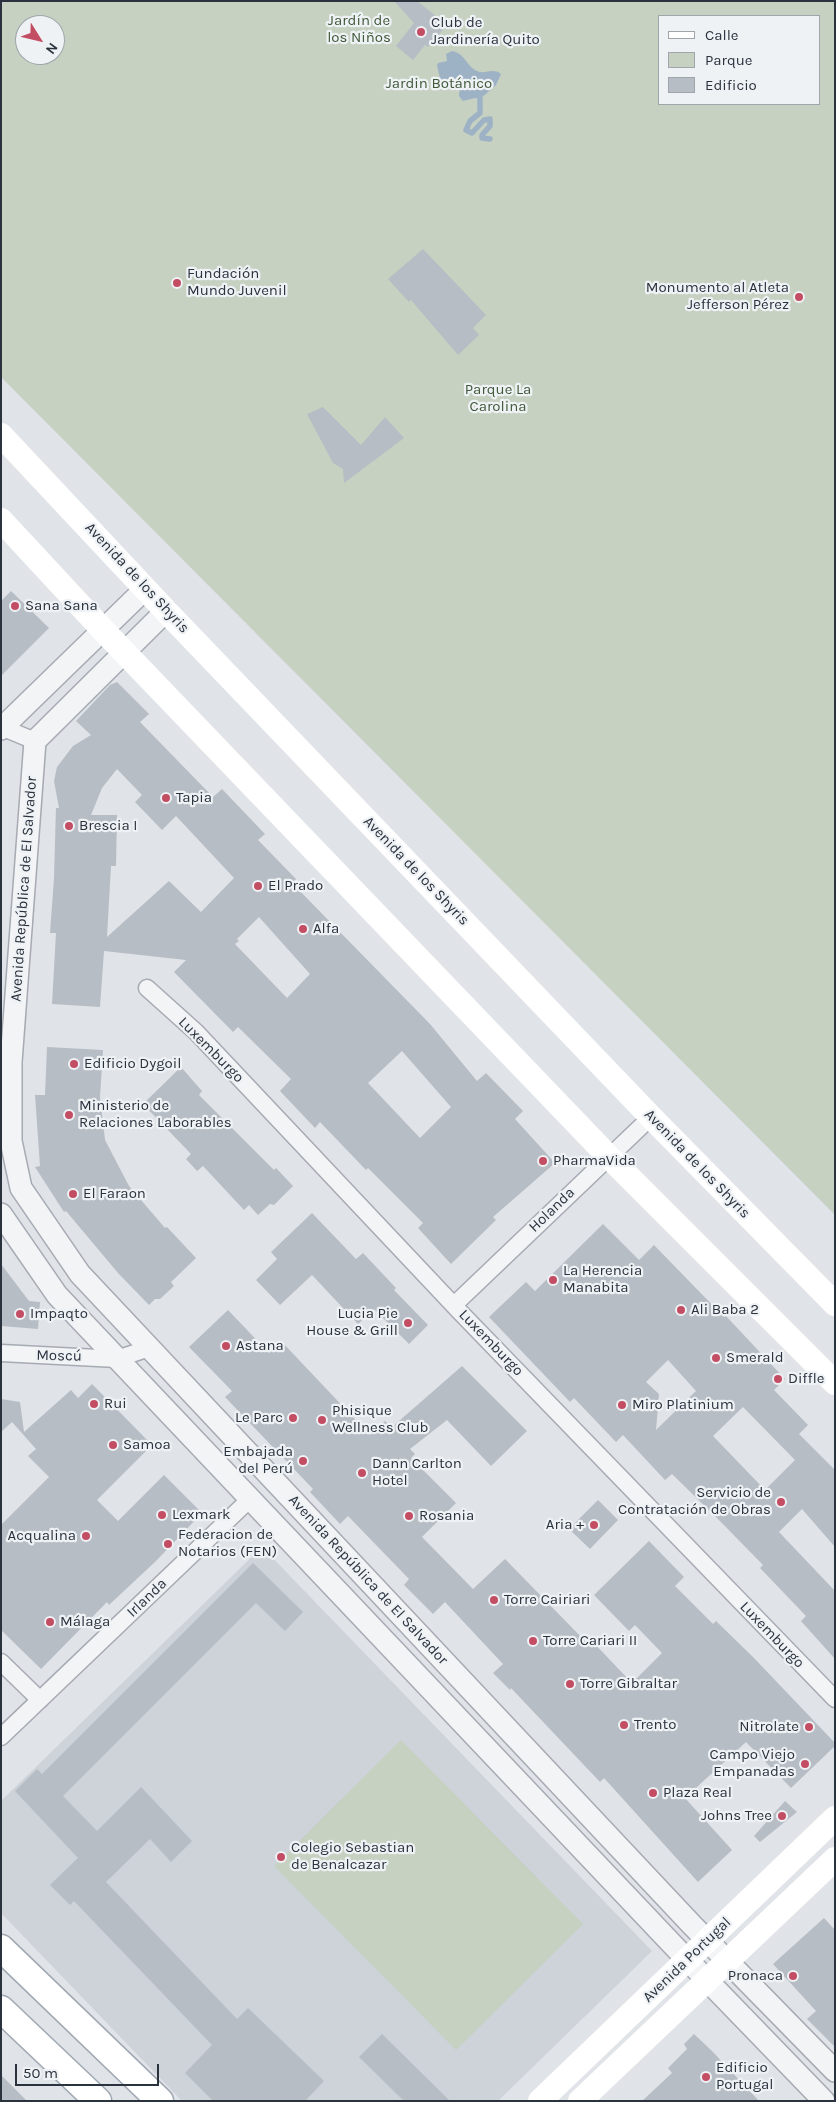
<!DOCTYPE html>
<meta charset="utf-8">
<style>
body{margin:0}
#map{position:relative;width:836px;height:2102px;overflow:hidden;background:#e0e3e8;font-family:Karla,sans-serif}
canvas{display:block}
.frame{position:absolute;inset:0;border:2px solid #2a323e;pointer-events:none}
.legend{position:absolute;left:658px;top:15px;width:162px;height:90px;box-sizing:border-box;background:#eff2f5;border:1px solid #a0a5ac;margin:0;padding:6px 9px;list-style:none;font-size:15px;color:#2a323e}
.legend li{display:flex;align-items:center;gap:10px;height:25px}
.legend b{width:25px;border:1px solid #a0a5ac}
.north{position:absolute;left:15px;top:15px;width:50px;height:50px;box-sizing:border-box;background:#eff2f5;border:1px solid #a0a5ac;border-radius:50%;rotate:126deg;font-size:14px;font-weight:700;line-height:20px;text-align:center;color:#2a323e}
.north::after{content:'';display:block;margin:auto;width:18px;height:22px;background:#c34e64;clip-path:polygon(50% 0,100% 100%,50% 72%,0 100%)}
.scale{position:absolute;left:15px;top:2064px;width:144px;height:22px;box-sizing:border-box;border:2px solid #2a323e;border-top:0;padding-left:6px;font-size:15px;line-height:18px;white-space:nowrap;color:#2a323e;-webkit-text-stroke:4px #eff2f5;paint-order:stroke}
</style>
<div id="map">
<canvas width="836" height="2102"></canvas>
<div class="frame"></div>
<ul class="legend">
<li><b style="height:6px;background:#fff"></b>Calle</li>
<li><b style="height:14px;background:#c6d1c2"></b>Parque</li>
<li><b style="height:14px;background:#b7bdc4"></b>Edificio</li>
</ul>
<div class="north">N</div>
<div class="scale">50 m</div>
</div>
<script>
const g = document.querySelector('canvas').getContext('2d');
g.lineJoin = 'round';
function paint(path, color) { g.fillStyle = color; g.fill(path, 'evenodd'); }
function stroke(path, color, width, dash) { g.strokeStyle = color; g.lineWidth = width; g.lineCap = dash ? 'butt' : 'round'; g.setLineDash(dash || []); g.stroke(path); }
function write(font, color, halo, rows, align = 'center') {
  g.font = font + ' Karla,sans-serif'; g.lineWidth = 4.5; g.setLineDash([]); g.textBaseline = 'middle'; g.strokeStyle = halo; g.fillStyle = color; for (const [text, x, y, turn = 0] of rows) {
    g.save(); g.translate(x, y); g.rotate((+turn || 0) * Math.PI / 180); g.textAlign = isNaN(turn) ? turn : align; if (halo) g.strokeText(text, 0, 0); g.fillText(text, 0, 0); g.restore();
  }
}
paint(new Path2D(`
 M262,1547L652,1951L498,2101H182L1,1913V1801Z`), '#ced2d9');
paint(new Path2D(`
 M1,1H835V1215L1,377ZM660,16H820V104H660ZM25,25H55V55H25Z
 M401,1740L583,1924L456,2050L274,1866Z`), '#c6d1c2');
paint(new Path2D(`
 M452,51C465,53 466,66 477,71C485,75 493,67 501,74L496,85L480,99L475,98L463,101L459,96L460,85L457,83L447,85L441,83L437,65L438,63L447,61L446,54Z`), '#9eb2c5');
stroke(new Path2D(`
 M480,99V113L470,121L466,130L472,133L484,120L490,119V126L482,135V138L490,139`), '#9eb2c5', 5.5);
paint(new Path2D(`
 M394,1H417L447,25L428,47L425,45L413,60L396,46L414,23Z
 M423,249L486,315L473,328L479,335L458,355L411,300L409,302L388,279Z
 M323,407L361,445L385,417L404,438L344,483L343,469L333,463L307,414Z
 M11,591L49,628L1,676V601Z
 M117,682L149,714L140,722L213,797L222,789L265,834L258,840L296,879L292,883L430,1024L477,1081L486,1073L523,1111L515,1119L555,1163L493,1217L496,1220L451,1264L418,1228L423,1223L368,1168L366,1170L320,1122L315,1128L280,1091L291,1079L238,1027L233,1032L174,972L186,960L104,951L100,1007L52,1004L56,933H50L54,878L56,808H59L54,781L57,767L73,746L91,735L76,721L110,685ZM117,769L142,795L135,802L162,830L176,816L234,878L201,912L169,881L107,937L111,866H116L117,815H91L102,788ZM259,917L310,974L287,998L235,944L239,941L237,939ZM402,1051L451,1107L420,1138L368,1083Z
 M47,1047L103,1050L100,1097L105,1140L129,1186L165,1228L167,1227L196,1258L171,1282L174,1286L160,1299H155L149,1305L118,1273L66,1211L64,1212L35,1167L40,1166L35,1095H45Z
 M181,1067L202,1091L199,1095L274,1170L276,1168L293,1186L274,1205L270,1204L258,1215L249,1205L244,1210L203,1166L197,1171L186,1159L191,1154L143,1104Z
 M312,1213L356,1259L363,1253L396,1288L394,1290L428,1325L409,1344L374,1309L358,1324L312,1275L280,1305L256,1280L277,1259L271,1252Z
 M603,1224L639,1260L654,1245L724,1317L726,1316L785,1379L774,1390L808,1425L799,1434L835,1470V1547L802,1509L779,1532L835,1591V1659L801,1621L806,1616L760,1568L763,1565L717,1518L672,1474L665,1480L623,1435L616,1442L574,1398L570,1402L489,1317L526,1282L535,1291ZM668,1360L696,1391L656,1430L659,1394L646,1382ZM743,1407L795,1460L765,1490L713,1436Z
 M1,1264L29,1301L40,1302L38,1329L1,1326Z
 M228,1310L269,1353L281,1341L370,1435L385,1421L391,1428L462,1366L527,1431L491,1466L447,1420L410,1449L415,1454L411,1458L456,1503L422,1537L473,1589L505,1559L586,1642L590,1639L632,1683L662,1653L635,1625L629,1631L594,1595L649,1541L684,1577L675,1586L713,1624L716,1621L753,1657L835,1743V1746L791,1788L746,1742L685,1798L732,1850L698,1882L604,1778L600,1782L511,1688L510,1690L493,1673L503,1664L445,1602L433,1614L404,1585L409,1579L348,1516L340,1524L310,1492L313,1489L225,1397L232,1391L189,1347Z
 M92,1384L152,1445L97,1500L118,1521L164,1475L202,1513L156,1561L109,1605L107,1602L41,1669L1,1630V1525L49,1477L28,1456L36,1449L12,1422L1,1432V1399L20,1402L24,1432L71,1390L78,1398Z
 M598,1500L618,1520L590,1549L569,1529Z
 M253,1563L303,1612L285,1631L256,1603L63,1796L97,1831L141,1787L192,1841L171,1862L150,1839L106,1882L237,2019L248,2008L324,2081L305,2101H213L185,2073L212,2045L74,1901L70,1905L50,1885L78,1858L15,1791L37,1769L42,1774Z
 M785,1801L797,1812L760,1842L754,1836Z
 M824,1918L835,1930V2047L807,2019L816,2011L773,1964Z
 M382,2034L450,2101H404L359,2057Z
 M694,2034L712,2051L759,2101H642L672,2073L668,2068L687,2049L684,2044Z
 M1,2075L27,2101H1Z`), '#b7bdc4');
const minor = new Path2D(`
 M1,727L35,741
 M147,988L196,1032L460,1312L835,1699
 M454,1305L651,1117
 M1,1353L117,1359L149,1348
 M1,1662L40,1700
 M1,1737L250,1499`);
const tertiary = new Path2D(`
 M166,611L35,741L11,1062V1141L21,1188L80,1274L692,1925L835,2071
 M1,729L145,589
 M1,1214L57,1295L672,1944L824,2101`);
const primary = new Path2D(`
 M1,1948L160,2101
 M1,2009L98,2101`);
stroke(minor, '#a6aab2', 19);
stroke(tertiary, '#a6aab2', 24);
stroke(primary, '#a0a8b2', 29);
stroke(minor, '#f2f4f6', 16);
stroke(tertiary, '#f2f4f6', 21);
stroke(new Path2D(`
 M1,435L166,611L651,1117L835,1304
 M1,520L103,630L608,1156L835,1383
 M540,2101L835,1818
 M580,2101L835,1859`), '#fff', 24);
stroke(primary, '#fff', 26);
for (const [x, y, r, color] of [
 [421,32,5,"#c34e64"],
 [177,283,5,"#c34e64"],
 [799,297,5,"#c34e64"],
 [15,606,5,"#c34e64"],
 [166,798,5,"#c34e64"],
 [69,826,5,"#c34e64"],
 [258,886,5,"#c34e64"],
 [303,929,5,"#c34e64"],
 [74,1064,5,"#c34e64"],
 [69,1115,5,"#c34e64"],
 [543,1161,5,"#c34e64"],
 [73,1194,5,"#c34e64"],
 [553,1280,5,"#c34e64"],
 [681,1310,5,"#c34e64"],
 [20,1314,5,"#c34e64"],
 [408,1323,5,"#c34e64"],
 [226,1346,5,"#c34e64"],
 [716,1358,5,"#c34e64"],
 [778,1379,5,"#c34e64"],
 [94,1404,5,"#c34e64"],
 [622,1405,5,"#c34e64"],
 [293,1418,5,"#c34e64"],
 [322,1420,5,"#c34e64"],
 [113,1445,5,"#c34e64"],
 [303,1461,5,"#c34e64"],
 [362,1473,5,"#c34e64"],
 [781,1502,5,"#c34e64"],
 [162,1515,5,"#c34e64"],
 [409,1516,5,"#c34e64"],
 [594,1525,5,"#c34e64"],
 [86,1536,5,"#c34e64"],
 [168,1544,5,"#c34e64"],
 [494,1600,5,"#c34e64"],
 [50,1622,5,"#c34e64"],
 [533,1641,5,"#c34e64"],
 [570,1684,5,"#c34e64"],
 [624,1725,5,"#c34e64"],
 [809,1727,5,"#c34e64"],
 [805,1764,5,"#c34e64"],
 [653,1793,5,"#c34e64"],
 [782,1816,5,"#c34e64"],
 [281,1857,5,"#c34e64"],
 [793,1976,5,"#c34e64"],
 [706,2077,5,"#c34e64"]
]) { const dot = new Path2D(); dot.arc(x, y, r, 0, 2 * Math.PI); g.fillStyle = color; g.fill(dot); stroke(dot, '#eff2f5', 2); }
write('15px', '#3f5838', '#eff2f5', [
 ["Jardín de",359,21],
 ["los Niños",359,38],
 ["Jardin Botánico",439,84],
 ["Parque La",498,390],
 ["Carolina",498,407]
]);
write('15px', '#2a323e', '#eff2f5', [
 ["Club de",431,23],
 ["Jardinería Quito",431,40],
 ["Fundación",187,274],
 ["Mundo Juvenil",187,291],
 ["Monumento al Atleta",789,288,"right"],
 ["Jefferson Pérez",789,305,"right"],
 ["Sana Sana",25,606],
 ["Tapia",176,798],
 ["Brescia I",79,826],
 ["El Prado",268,886],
 ["Alfa",313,929],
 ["Edificio Dygoil",84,1064],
 ["Ministerio de",79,1106],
 ["Relaciones Laborables",79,1123],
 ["PharmaVida",553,1161],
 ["El Faraon",83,1194],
 ["La Herencia",563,1271],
 ["Manabita",563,1288],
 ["Ali Baba 2",691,1310],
 ["Impaqto",30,1314],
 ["Lucia Pie",398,1314,"right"],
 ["House & Grill",398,1331,"right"],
 ["Astana",236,1346],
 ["Smerald",726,1358],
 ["Diffle",788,1379],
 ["Rui",104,1404],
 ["Miro Platinium",632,1405],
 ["Phisique",332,1411],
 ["Wellness Club",332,1428],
 ["Le Parc",283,1418,"right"],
 ["Samoa",123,1445],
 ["Embajada",293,1452,"right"],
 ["del Perú",293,1469,"right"],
 ["Dann Carlton",372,1464],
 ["Hotel",372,1481],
 ["Servicio de",771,1493,"right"],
 ["Contratación de Obras",771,1510,"right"],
 ["Lexmark",172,1515],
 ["Rosania",419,1516],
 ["Aria +",584,1525,"right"],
 ["Federacion de",178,1535],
 ["Notarios (FEN)",178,1552],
 ["Acqualina",76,1536,"right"],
 ["Torre Cairiari",504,1600],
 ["Málaga",60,1622],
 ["Torre Cariari II",543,1641],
 ["Torre Gibraltar",580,1684],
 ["Trento",634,1725],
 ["Nitrolate",799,1727,"right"],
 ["Campo Viejo",795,1755,"right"],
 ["Empanadas",795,1772,"right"],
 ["Plaza Real",663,1793],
 ["Johns Tree",772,1816,"right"],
 ["Colegio Sebastian",291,1848],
 ["de Benalcazar",291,1865],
 ["Pronaca",783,1976,"right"],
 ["Edificio",716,2068],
 ["Portugal",716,2085]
], 'left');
write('15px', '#2a323e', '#eff2f5', [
 ["Avenida de los Shyris",137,578,47],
 ["Avenida de los Shyris",416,871,46],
 ["Avenida República de El Salvador",24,889,-86],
 ["Luxemburgo",211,1050,45],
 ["Avenida de los Shyris",697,1164,46],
 ["Holanda",552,1210,-44],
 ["Luxemburgo",491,1343,46],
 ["Moscú",59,1356,1],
 ["Avenida República de El Salvador",368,1580,47],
 ["Irlanda",147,1598,-44],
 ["Luxemburgo",772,1635,46],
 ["Avenida Portugal",687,1960,-44]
]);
</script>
